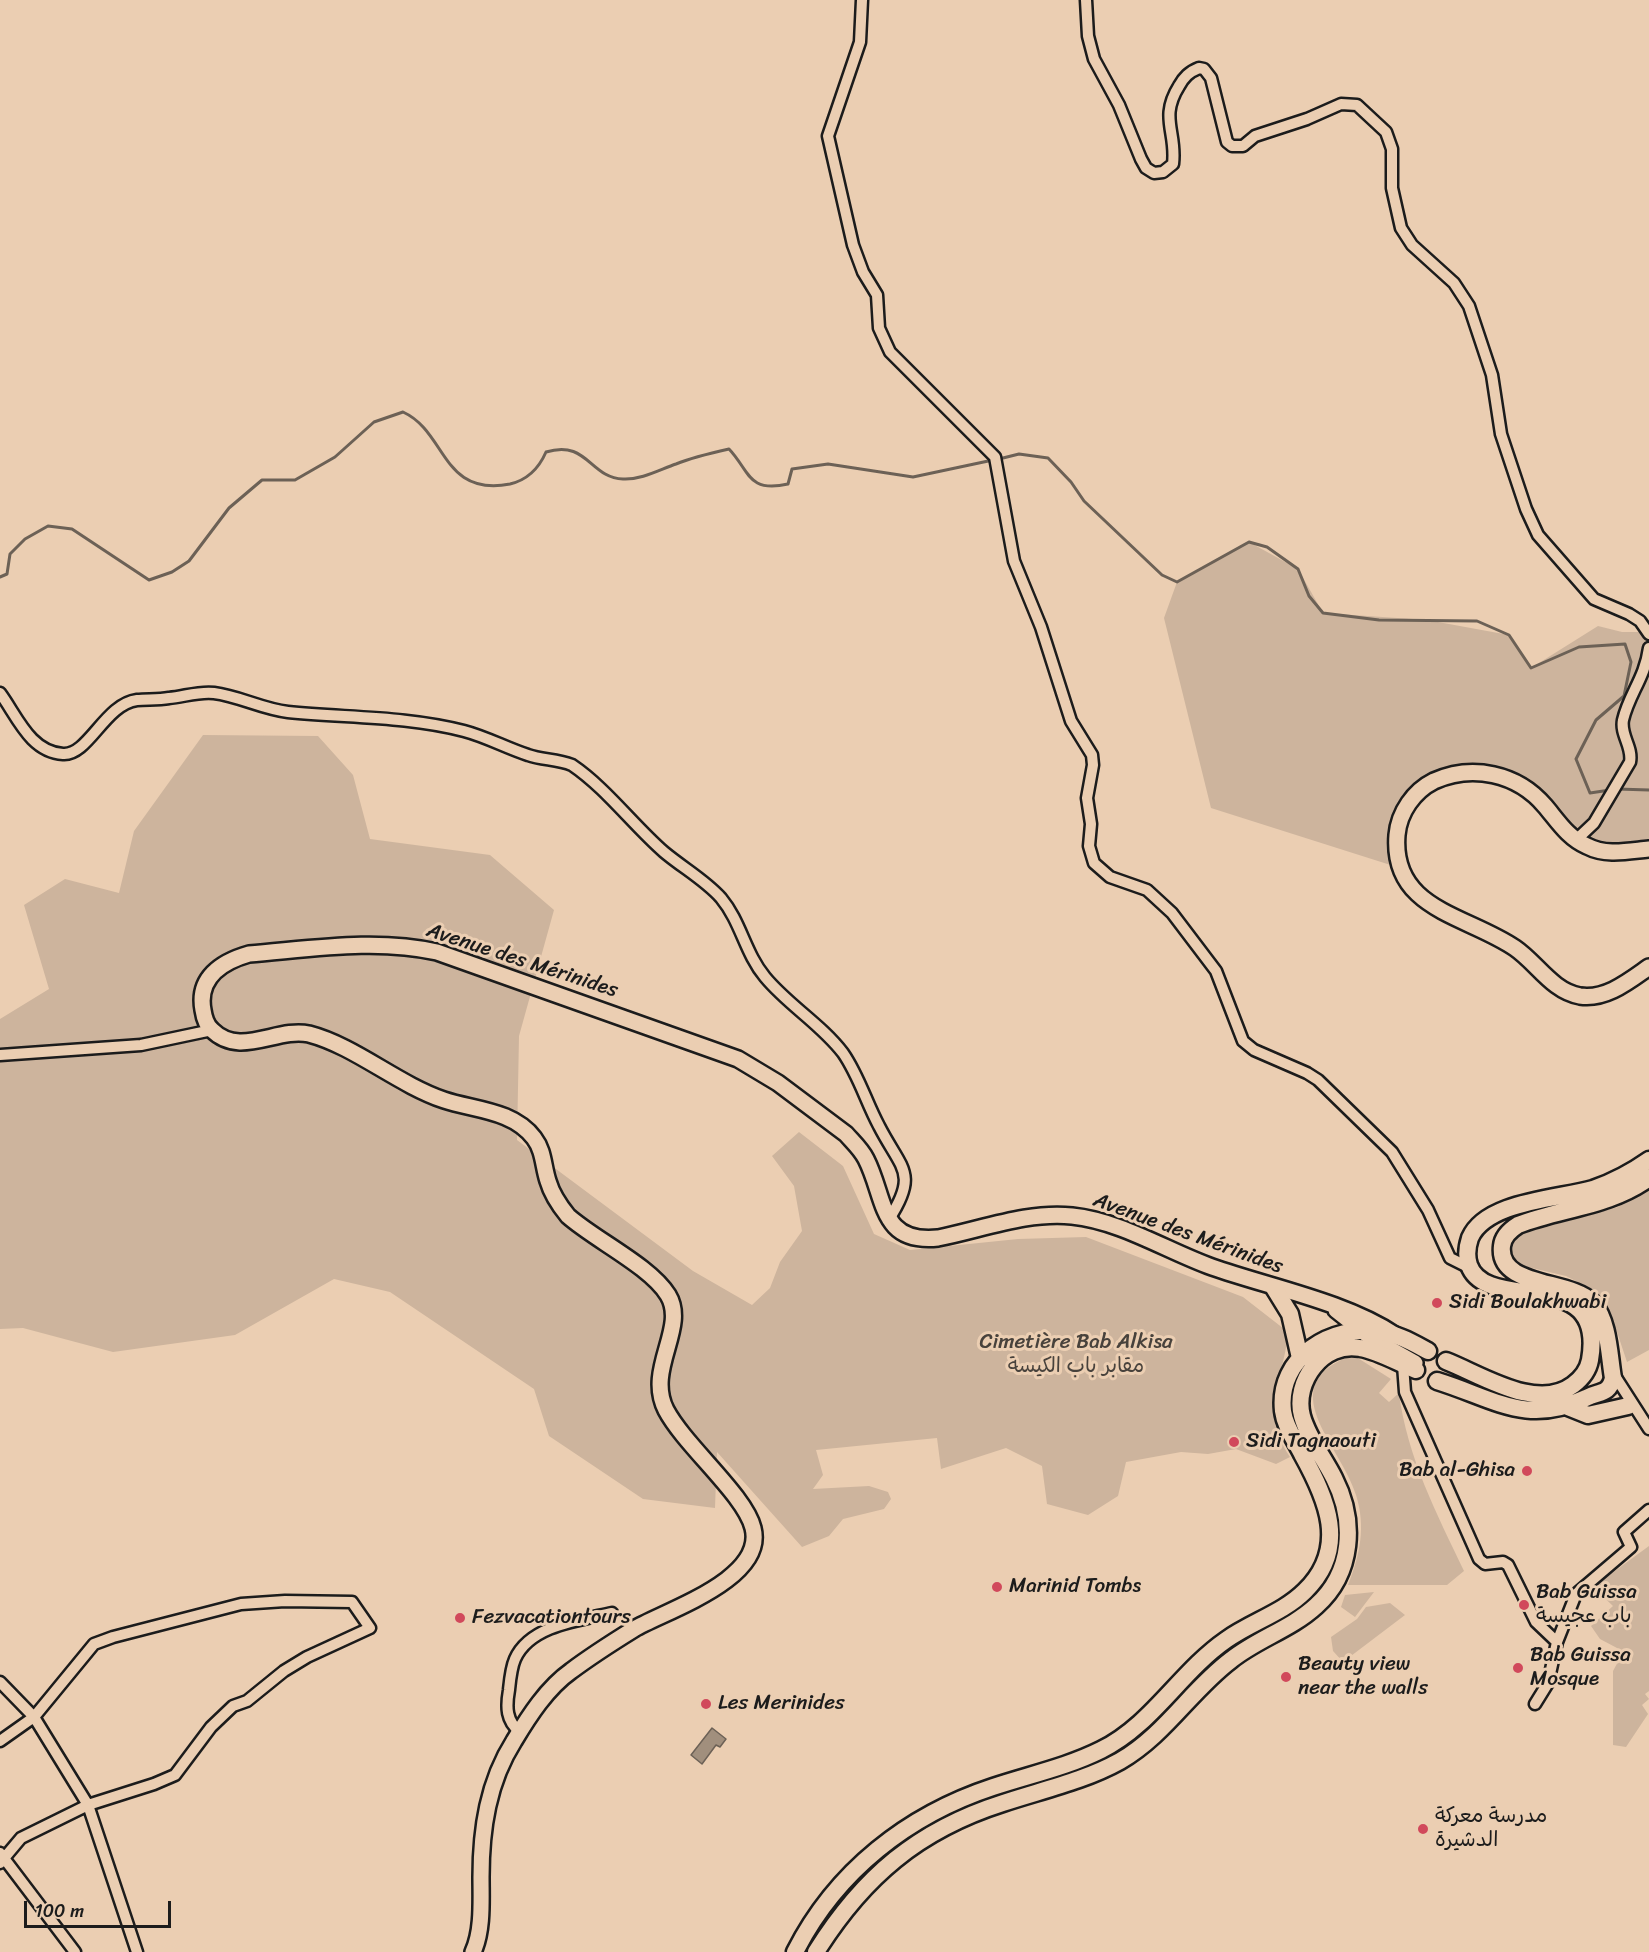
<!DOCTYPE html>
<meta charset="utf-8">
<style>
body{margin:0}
#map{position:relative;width:1649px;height:1952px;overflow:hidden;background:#ebceb2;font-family:Sriracha,sans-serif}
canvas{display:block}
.scale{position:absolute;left:24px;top:1901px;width:147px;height:27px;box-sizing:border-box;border:3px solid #1c1c1c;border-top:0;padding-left:8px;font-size:18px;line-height:21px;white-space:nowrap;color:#1c1c1c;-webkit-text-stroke:4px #ebceb2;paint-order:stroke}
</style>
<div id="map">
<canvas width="1649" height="1952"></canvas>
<div class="scale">100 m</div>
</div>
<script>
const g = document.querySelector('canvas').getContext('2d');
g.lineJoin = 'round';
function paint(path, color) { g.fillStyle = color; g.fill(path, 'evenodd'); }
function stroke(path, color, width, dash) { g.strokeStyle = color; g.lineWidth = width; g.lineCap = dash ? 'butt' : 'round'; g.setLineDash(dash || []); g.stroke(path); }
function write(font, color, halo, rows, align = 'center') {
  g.font = font + ' Sriracha,"Playpen Sans Arabic",sans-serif'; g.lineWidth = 6; g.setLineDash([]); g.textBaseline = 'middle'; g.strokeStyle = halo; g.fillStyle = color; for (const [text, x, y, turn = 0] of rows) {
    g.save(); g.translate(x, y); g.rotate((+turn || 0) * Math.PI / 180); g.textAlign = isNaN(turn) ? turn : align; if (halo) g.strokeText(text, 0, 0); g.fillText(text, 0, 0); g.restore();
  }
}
paint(new Path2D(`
 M1249,542L1298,569L1323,613L1427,620L1509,635L1531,668L1598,626L1622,632H1649V847L1619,851L1564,829L1516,782L1453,766L1406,801L1400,868L1211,808L1164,618L1177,582Z
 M203,735L318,736L353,775L370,839L490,855L554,910L519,1036L517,1140L693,1271L752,1305L770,1288L780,1262L802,1231L794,1186L772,1156L799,1132L843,1166L874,1234L910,1250L1018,1239L1086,1237L1243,1297L1288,1332C1284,1383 1257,1406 1290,1457L1276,1464L1236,1449L1208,1454L1181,1452L1126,1462L1118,1496L1088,1515L1047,1504L1042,1466L1006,1448L941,1469L937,1438L816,1450L823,1475L813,1489L869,1486L888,1492L891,1499L884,1509L843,1519L829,1536L802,1547L717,1452L715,1508L643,1499L549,1436L534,1389L390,1292L334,1279L235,1335L113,1352L23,1328L0,1329V1019L49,989L24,905L65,879L119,893L134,831Z
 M1649,1188V1350L1627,1362L1612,1317L1595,1291L1566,1276L1519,1265L1506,1249L1517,1235L1618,1207Z
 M1353,1355L1391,1379L1379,1393L1389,1402L1399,1393C1407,1457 1437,1514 1464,1571L1447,1585H1348C1360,1555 1366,1527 1356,1495C1341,1445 1269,1385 1353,1355Z
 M1649,1546V1691L1645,1694L1649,1699L1642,1705L1648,1714L1626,1747L1613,1745V1671L1620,1658L1617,1648L1600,1639L1591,1626L1613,1606L1593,1587Z
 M1374,1592L1355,1617L1341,1607L1345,1595Z
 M1390,1603L1405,1615L1343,1662L1333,1651L1331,1637L1357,1619L1366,1607Z`), '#cdb49d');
const water = new Path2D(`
 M712,1728L726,1739L720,1747L716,1745L702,1764L691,1755Z`);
paint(water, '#a18f7d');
stroke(water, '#6c6156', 1.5);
stroke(new Path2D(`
 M999,459L1019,454L1048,458L1071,482L1084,501L1162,575L1177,582L1249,542L1267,547L1298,569L1309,596L1323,613L1379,620L1477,621L1509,635L1531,668L1579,647L1625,644L1631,662L1624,696L1596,720L1576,759L1590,793L1610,790
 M0,577L7,574L10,554L25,539L48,526L72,529L149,580L172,572L189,561L229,508L262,480H295L335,457L374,422L403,412C447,432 441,497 510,484C527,480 539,468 546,452C587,439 590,478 623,479C641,480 659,470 676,464C693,457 711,453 729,449C750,471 747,493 788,484L792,469L828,464L913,477L993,460
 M1617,789L1649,790`), '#6c6156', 3);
const street = new Path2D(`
 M862,0L860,42L828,136L853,245L863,272L877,295L879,328L890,352L995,457L1014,561L1041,627L1071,721L1092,755L1093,765L1087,798L1091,824L1089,846L1094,863L1110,877L1147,890L1172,913L1216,971L1243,1041L1254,1050L1307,1073L1318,1080L1392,1152L1428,1210L1450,1258L1470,1268
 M1086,0L1088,36L1094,59L1119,105L1141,159L1146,168L1154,173L1163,172L1173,164C1177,132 1159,118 1179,86C1184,77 1189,72 1199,68L1204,69L1211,78L1227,142L1232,146H1243L1255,136L1307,119L1341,104L1357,105L1386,132L1392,149V188L1401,228L1412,245L1454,283L1469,306L1492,375L1501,434L1526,509L1538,535L1594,599L1629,614L1640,621L1649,634
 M0,693C17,716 30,752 63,754C88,756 105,704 137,700C147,699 158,700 169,698C183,697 199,691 214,693C239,696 262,709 288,712C347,718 406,716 464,731C487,737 506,748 528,755C542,760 557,759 572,765C606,788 633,825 664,852C683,868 705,880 721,898C741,922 745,953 765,977C788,1005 821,1024 843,1053C859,1076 866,1102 879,1126C901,1169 919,1173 889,1219
 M1576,840L1594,823L1630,762C1633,747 1620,735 1623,720C1629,694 1645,678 1649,648
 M0,1055L141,1045L212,1030
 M1403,1365L1405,1392L1479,1559L1485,1564L1503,1562L1508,1565L1536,1622L1557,1642
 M1613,1373L1649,1429
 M0,1682L34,1717L88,1805L137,1952
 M1535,1704L1548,1683L1557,1642L1576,1594L1631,1547L1624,1532L1649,1510
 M520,1732C506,1721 506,1707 509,1690C510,1680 511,1668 515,1659C530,1625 580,1620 612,1613
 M0,1741L34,1717L94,1644L113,1637L241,1604L285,1601L352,1602L370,1628L307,1657L284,1671L247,1701L233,1706L211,1727L175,1775L154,1784L88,1805L21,1838L0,1863
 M0,1853L75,1952`);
const secondary = new Path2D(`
 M1649,849C1628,851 1606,856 1587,846C1568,838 1557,820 1545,806C1517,773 1472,764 1434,781C1414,791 1399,812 1397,835C1391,910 1467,915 1515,948C1537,963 1552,991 1580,996C1606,1000 1629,981 1649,967
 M1336,1310L1374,1340L1415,1363
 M473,1952C483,1931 481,1900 481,1877C481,1829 488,1782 514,1741C529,1716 547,1688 571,1671C591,1656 613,1642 634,1629C667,1610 766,1579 753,1528C745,1495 685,1446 666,1410C645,1369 688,1328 668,1295C650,1266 595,1240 568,1216C559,1205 552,1195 548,1181C543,1166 544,1151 534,1138C513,1110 474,1110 444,1100C397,1084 355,1046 309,1034C277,1027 240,1058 212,1030C206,1025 204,1017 203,1010C197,978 221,962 249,954C311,949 376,938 437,952L738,1059L778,1083L846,1134C853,1142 861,1149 866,1159C886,1198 879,1244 938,1238C980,1230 1028,1211 1072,1216C1121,1221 1167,1251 1212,1267C1269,1287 1346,1302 1395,1335`);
const primary = new Path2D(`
 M1274,1288L1290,1314L1300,1358
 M1446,1361C1482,1375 1537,1412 1573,1385C1581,1379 1588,1371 1590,1360C1607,1263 1486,1315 1469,1265C1466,1256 1467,1247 1470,1238C1486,1201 1559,1199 1593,1189C1613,1182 1632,1172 1649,1160
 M1437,1381C1495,1399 1526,1426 1586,1398C1599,1391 1609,1395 1613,1378C1609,1355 1609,1322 1593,1303C1571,1279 1497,1288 1502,1246C1503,1236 1510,1230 1518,1225C1562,1208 1609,1207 1649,1178
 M1568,1407L1588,1415L1628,1406
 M795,1952C836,1871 908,1815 993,1787C1029,1775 1067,1767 1101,1750C1152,1725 1180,1672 1226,1640C1251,1622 1283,1613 1305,1591C1349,1548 1327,1499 1302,1454C1295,1440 1285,1427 1283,1411C1277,1357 1332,1324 1380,1332C1398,1334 1413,1343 1428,1351
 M816,1952C863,1877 918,1830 1003,1803C1042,1790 1084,1781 1120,1761C1165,1735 1191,1690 1231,1660C1257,1639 1291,1629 1316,1606C1353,1573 1356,1521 1334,1478C1324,1458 1308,1438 1302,1416C1293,1382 1323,1341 1360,1348C1379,1351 1398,1363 1416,1370`);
stroke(street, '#1c1c1c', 15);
stroke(secondary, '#1c1c1c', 20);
stroke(primary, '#1c1c1c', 21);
stroke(street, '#ebceb2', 10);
stroke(secondary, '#ebceb2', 15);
stroke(primary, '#ebceb2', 16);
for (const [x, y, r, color] of [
 [1437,1303,6,"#d1495b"],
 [1234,1442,6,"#d1495b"],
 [1527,1471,6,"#d1495b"],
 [997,1587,6,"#d1495b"],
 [1524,1605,6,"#d1495b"],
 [460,1618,6,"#d1495b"],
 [1518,1668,6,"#d1495b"],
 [1286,1677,6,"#d1495b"],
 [706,1704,6,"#d1495b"],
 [1423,1829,6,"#d1495b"]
]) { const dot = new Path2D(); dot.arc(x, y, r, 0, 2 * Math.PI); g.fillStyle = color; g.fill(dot); stroke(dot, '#ebceb2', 2); }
write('21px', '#1c1c1c', '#ebceb2', [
 ["Avenue des Mérinides",522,961,18],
 ["Avenue des Mérinides",1188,1234,20]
]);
write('21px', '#1c1c1c', '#ebceb2', [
 ["Sidi Boulakhwabi",1449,1303],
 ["Sidi Tagnaouti",1246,1442],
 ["Bab al-Ghisa",1515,1471,"right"],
 ["Marinid Tombs",1009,1587],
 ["Bab Guissa",1536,1593],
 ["باب عجيسة",1536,1617],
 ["Fezvacationtours",472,1618],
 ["Bab Guissa",1530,1656],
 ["Mosque",1530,1680],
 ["Beauty view",1298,1665],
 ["near the walls",1298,1689],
 ["Les Merinides",718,1704],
 ["مدرسة معركة",1435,1817],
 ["الدشيرة",1435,1841]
], 'left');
write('21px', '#48423c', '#ebceb2', [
 ["Cimetière Bab Alkisa",1076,1343],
 ["مقابر باب الكيسة",1076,1367]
]);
</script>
